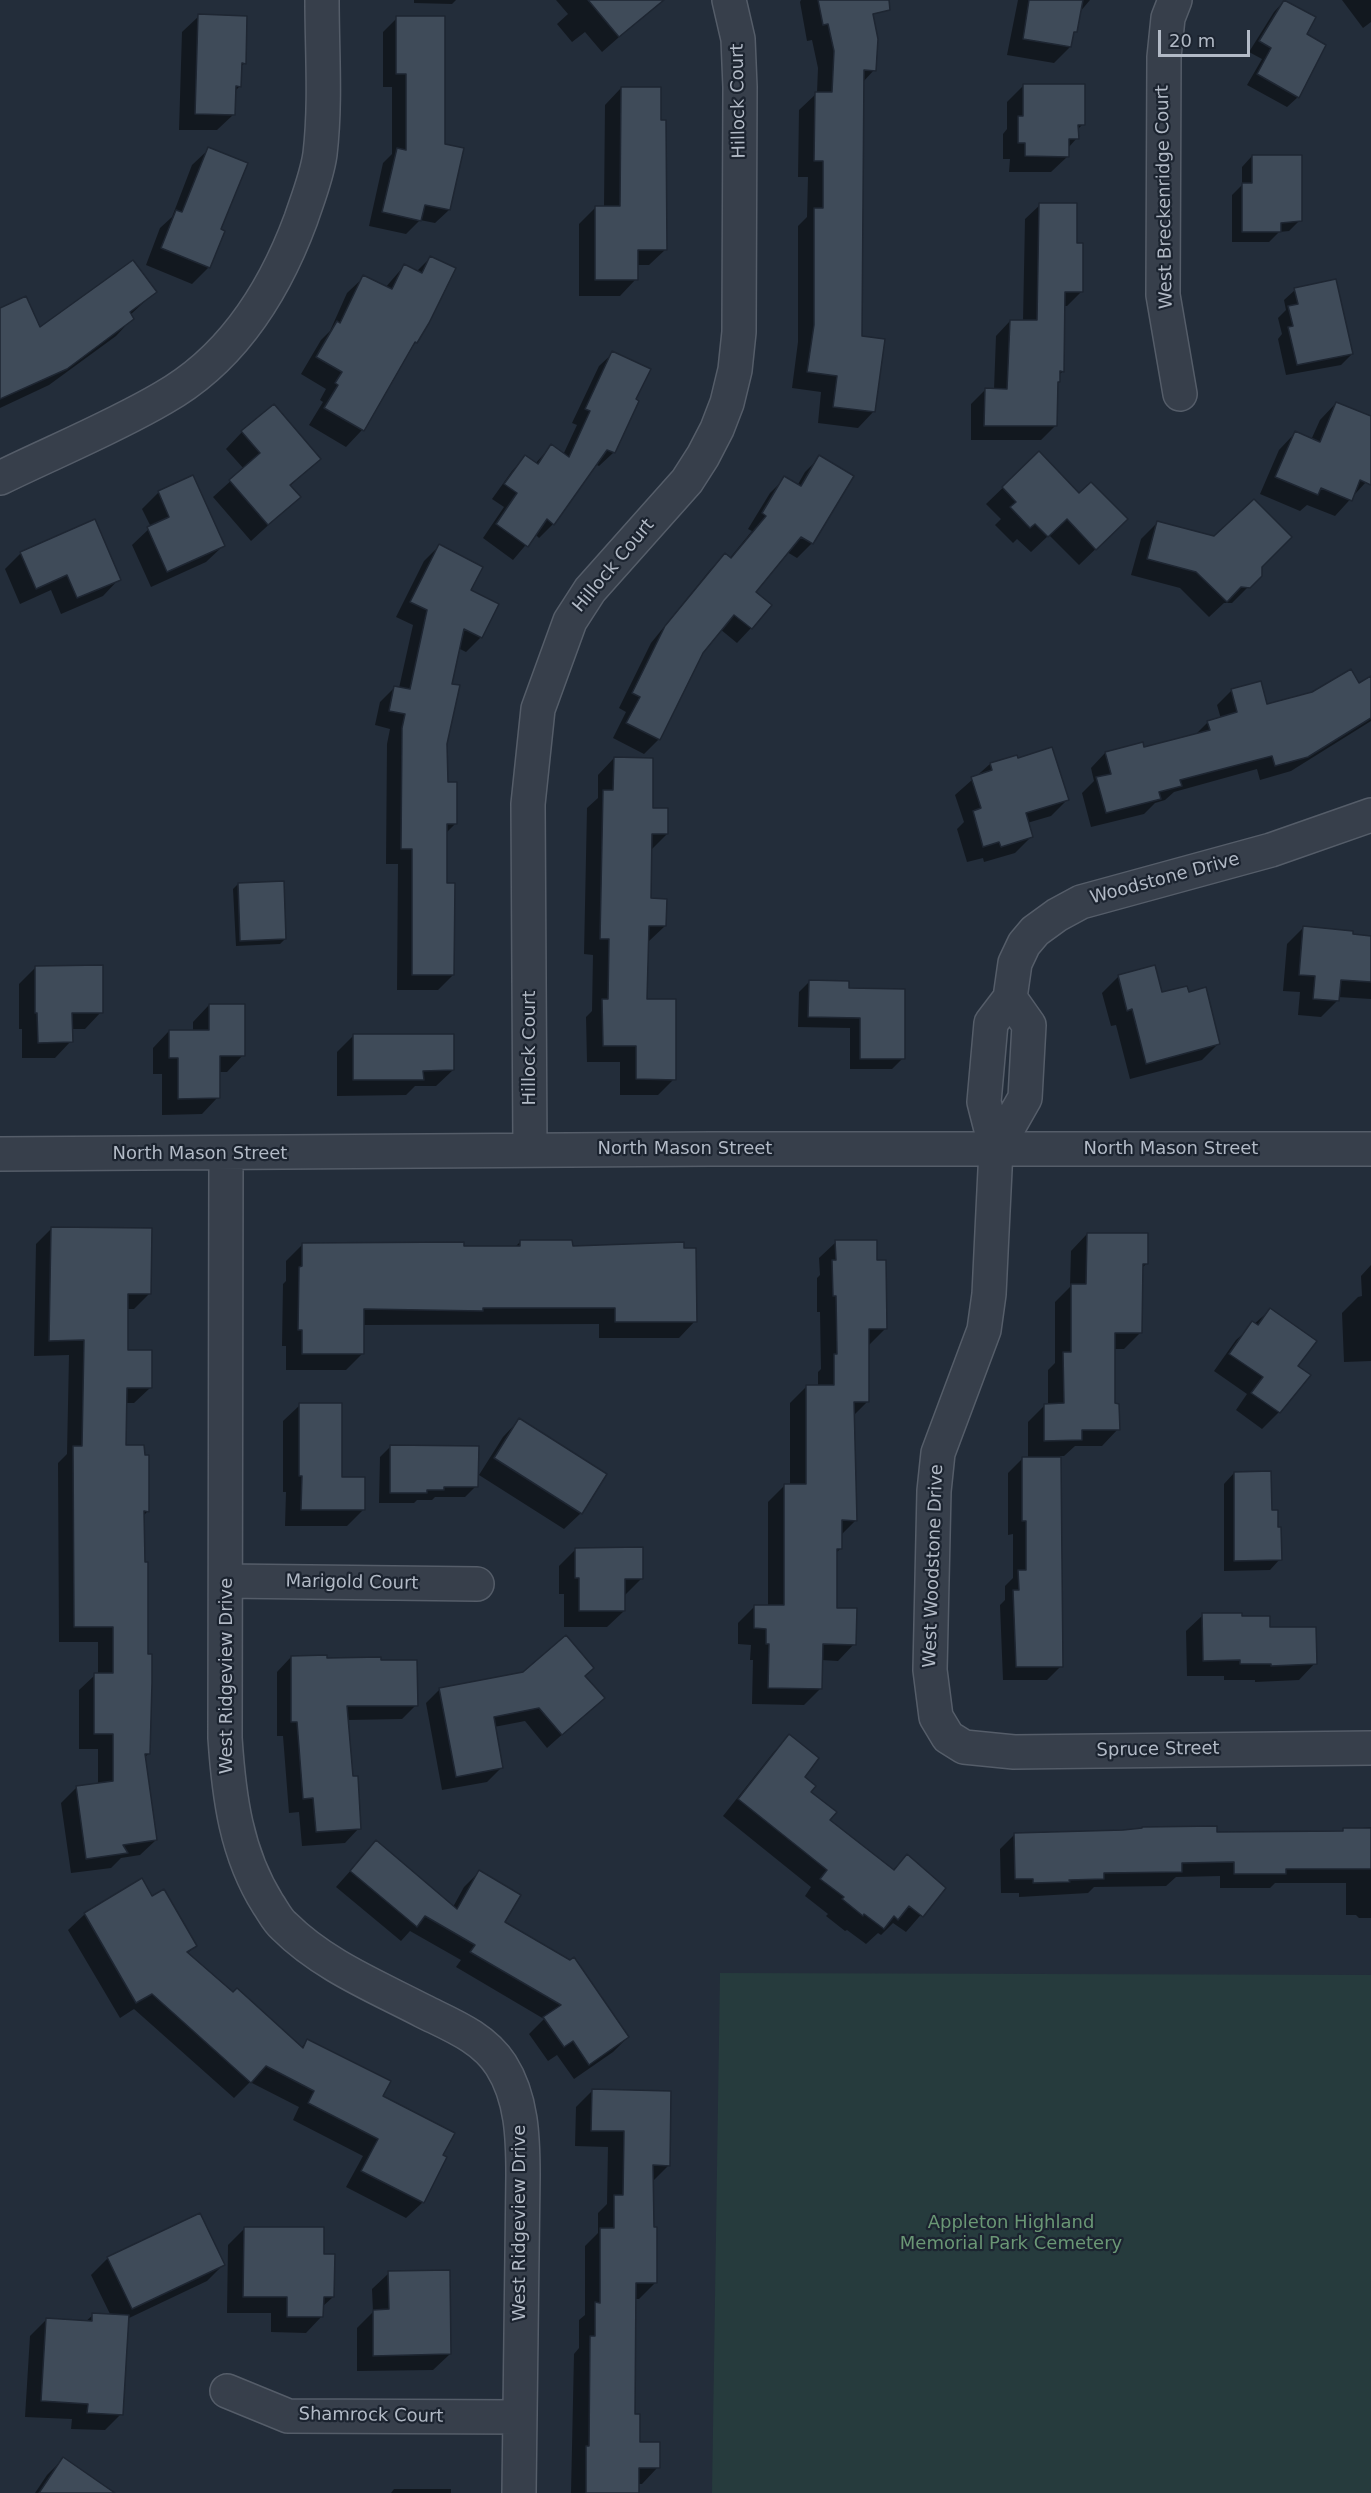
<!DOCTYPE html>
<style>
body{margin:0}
#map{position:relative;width:1371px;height:2493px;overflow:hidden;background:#232d3a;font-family:"DejaVu Sans",sans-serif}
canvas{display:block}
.scale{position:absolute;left:1158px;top:30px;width:92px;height:27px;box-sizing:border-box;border:3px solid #b2bac6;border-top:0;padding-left:8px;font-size:18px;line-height:21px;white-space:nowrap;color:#b2bac6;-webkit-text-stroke:4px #1c2430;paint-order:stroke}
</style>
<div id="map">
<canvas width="1371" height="2493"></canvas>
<div class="scale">20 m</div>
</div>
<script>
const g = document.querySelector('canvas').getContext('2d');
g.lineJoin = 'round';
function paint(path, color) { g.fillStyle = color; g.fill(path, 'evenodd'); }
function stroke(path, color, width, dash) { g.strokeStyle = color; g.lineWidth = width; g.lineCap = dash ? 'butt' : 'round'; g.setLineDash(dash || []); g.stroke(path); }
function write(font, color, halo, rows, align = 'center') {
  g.font = font + ' "DejaVu Sans",sans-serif'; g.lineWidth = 4.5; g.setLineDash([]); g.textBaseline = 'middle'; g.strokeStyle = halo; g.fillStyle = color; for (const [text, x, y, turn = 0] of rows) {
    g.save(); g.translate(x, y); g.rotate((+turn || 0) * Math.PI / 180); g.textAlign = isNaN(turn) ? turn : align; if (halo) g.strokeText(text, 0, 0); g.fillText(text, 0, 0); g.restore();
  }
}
paint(new Path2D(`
 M720,1973L1371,1975V2493H712Z`), '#263b3d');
paint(new Path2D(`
 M414,0H456L452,4L414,3Z
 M556,0H644L651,9L602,52L585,32L572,42L557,24L568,14Z
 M801,0H868L874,70L863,82L860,337L874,411L858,428L818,423L821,392L792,388L798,342V226L807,217L808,177H798L799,110L817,93L818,68L812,40L807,41L800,2Z
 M1018,0H1090L1079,13L1070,47L1054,63L1007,55Z
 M1342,0H1371V22L1363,28Z
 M1284,1L1298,97L1287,107L1247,85L1262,59L1249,52L1274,12Z
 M199,16L245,63L240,67V86L235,91L234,114L217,130H179L182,32Z
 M397,18L444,145L449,210L435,223L420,220L406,234L369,226L383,163L392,154V87H383V32Z
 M1024,85L1083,124L1077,130V138L1068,148V156L1051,172H1009L1010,159H1003V134L1007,129V102Z
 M621,88L666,249L649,265H636V279L620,296H579V224L596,207H604L605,105Z
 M209,149L219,230L209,267L192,284L146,265L160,228L172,217L192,165Z
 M1252,156L1300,220L1289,231L1279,232L1269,242H1232V195L1242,185V167Z
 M1040,205L1076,244L1081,292L1067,306H1063V371L1058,376L1056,425L1041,440H971V404L985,390H994L996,336L1010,321H1023L1025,219Z
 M431,257L416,342L410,349L362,430L346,447L309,425L323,402L320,400L326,389L301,374L321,340L330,331L347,293L364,277L385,288L404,266L416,272Z
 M1295,290L1352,354L1341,365L1286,375L1278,339L1282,334L1278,318L1286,310L1284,300Z
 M155,292L130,315L132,319L116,336L49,385L0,408V310L40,330Z
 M613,353L634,400L637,401L613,453L599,466L595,464L553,524L539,538L535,534L513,560L483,538L504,507L492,499L512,471L525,457L535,464L551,446L563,455L577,425L572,423L599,366Z
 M1336,403L1371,418V469L1366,482L1335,516L1307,505L1300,511L1260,494L1279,450L1295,433L1311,440L1320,420Z
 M242,432L319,459L290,486L299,497L251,541L213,497L244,469L226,449Z
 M1039,453L1109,536L1079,565L1049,535L1031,552L1017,539L1013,543L995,525L1001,519L986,504Z
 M820,457L852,477L812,543L797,558L787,552L754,592L751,628L737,643L720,629L702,652L659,739L644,754L613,738L626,712L619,708L651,643L710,570L725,555L729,559L752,531L748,529L770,493L785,478L797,486L805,472Z
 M159,492L223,546L206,562L151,587L132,545L151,527L142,509Z
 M1158,522L1260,567V575L1232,603H1224L1209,617L1180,588L1131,575L1141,539Z
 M439,546L469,591L481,637L466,652L458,648L450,685L446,744V784L455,824L445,834V884L453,975L438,990H397L398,864H386L387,744L390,729L375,725L380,702L395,687L399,688L413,625L396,617L424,561Z
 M21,553L119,579L103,596L61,614L51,590L20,604L5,569Z
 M1371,678V721L1291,771L1260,780L1257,769L1174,792L1165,800L1155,803L1144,814L1091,827L1082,793L1094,781L1091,768L1105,753L1143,748L1195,735L1208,722L1221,719L1217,705L1232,690L1266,706L1358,685Z
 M614,758L667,834L650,851L649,900L665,926L648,942L646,1001L674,1079L658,1095H620V1062H587L586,1017L592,1011L593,955L584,954L587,808L598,798V775Z
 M990,764L1067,800L1051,816L1027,823L1031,837L1015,853L984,862L983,858L967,862L957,829L964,822L955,795Z
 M238,884L285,939L280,944L236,946L233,889Z
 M1303,928L1371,938V999L1338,997V1000L1321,1017L1298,1015L1300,992L1283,991L1287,944Z
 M36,967L101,1012L85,1029H71V1041L55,1058H22V1029H19V984Z
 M1119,976L1161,994L1218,1044L1202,1060L1130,1079L1116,1025L1111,1026L1102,993Z
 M809,982L848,990L903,1058L892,1069H850V1028L798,1027L799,992Z
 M209,1005L243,1055L227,1072H218V1097L202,1114L162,1115V1074H153V1048L169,1031L193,1032V1022Z
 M354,1035L453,1070L436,1086H415L406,1095L337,1096V1052Z
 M51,1229L150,1293L134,1309H127L126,1351L150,1388L134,1403H126L125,1447L148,1511L143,1516L149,1753L144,1758L156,1840L140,1855L121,1858L111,1868L71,1873L61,1803L77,1787L98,1784V1749H79V1690L95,1675H98V1642H59L58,1463L67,1454L69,1355L34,1356L36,1244Z
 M1087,1234L1147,1263L1142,1268L1141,1332L1124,1349H1114L1113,1405L1118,1429L1102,1446H1075L1064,1456H1060L1061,1666L1047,1680H1003L1000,1605L1005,1600V1586L1013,1578V1534L1008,1535V1473L1022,1459H1028V1422L1045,1405H1048V1370L1055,1363V1302L1070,1287L1071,1251Z
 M520,1242L571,1247L695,1321L679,1338H599V1324L362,1325V1354L346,1370H286V1346H282L283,1284L286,1281V1261L303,1244L515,1247Z
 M836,1242L876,1262L885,1329L869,1345L868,1401L853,1416L856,1520L841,1535V1548L836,1553L835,1609L854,1644L838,1661L821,1660V1688L804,1705L752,1704L753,1660H750L751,1645L738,1644V1623L755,1606H768V1502L785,1485H790V1403L807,1386H818V1372L821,1369L820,1312H817V1278L820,1275L819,1258Z
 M1371,1265V1361L1344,1362L1342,1313L1358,1297L1362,1296L1361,1276Z
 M1270,1310L1296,1366L1309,1375L1279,1412L1262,1429L1236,1410L1247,1394L1214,1371L1236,1340Z
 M300,1405L340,1479L364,1509L347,1526H285L286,1492H283V1421Z
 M519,1420L581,1513L564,1529L479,1475L503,1437Z
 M391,1446L476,1486L465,1497H435L432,1500H417L414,1503H379L380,1457Z
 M1234,1473L1270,1511L1280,1559L1270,1570L1224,1571V1484Z
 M575,1550L641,1579L625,1595L624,1611L607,1627H564V1594H559V1566Z
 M1203,1615L1240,1618L1269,1629L1315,1663L1299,1680L1255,1682V1680H1224V1676H1187L1186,1631Z
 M291,1657L416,1705L402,1719L347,1720L351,1778L359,1828L345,1843L302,1846L299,1812L289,1813L283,1736H277V1672Z
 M584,1676L603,1698L547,1748L525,1721L494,1727L501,1768L487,1782L442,1790L426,1703L440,1689Z
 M789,1736L809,1792L828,1820L893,1870L907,1856L944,1888L906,1932L893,1923L881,1935L878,1933L866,1944L847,1930L845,1931L826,1916L828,1914L805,1896L811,1887L723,1816L773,1753Z
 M1371,1827V1918H1359L1356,1915H1346V1883H1275L1270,1888H1220V1876L1176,1877L1166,1886L1094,1887L1088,1893L1019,1897V1893H1001L1000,1849L1015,1834L1341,1832L1344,1830Z
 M376,1842L453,1907L464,1887L479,1872L503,1923L628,2037L613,2052L574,2079L557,2055L548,2061L529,2034L544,2019L456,1967L461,1960L410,1931L401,1941L336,1887Z
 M142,1880L152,1898L195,1946L187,1954L233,1994L301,2048L308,2040L381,2097L441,2156L423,2202L406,2218L346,2187L363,2156L293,2120L299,2107L250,2082L234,2098L134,2009L120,2018L68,1930L85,1914Z
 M592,2091L669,2165L652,2182L656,2282L639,2299H634L633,2415L639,2443L658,2467L642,2484H637V2493H571L574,2354L579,2348V2320L585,2315V2246L598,2233V2213L607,2204L608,2147L575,2146L576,2107Z
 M245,2228L323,2255L333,2297L322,2307V2316L306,2333L271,2332V2313H227L228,2245Z
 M108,2258L223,2265L207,2281L127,2319L121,2414L105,2430L71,2429L72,2419L25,2417L30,2336L46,2320L85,2322L93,2315L111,2316L91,2275Z
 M389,2273L450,2354L433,2370L357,2371V2328L373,2312L372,2289Z
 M63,2459L98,2493H35L47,2475Z
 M394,2489H451V2493H391Z`), '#0007');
const building = new Path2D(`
 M588,0H664L619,37Z
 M818,0H889L890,10L873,14L878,39L876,71L864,70L862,336L885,339L875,412L833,407L837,376L807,372L814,325V208H823V161H814L815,92H832L834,51L828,24L823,25Z
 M1029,0H1083L1077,32H1074L1071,47L1023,39Z
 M1284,0L1316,17L1307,34L1326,45L1299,98L1257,74L1271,48L1259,41Z
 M198,14L247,16L246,64L242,63L241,87L236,86L235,115L195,114Z
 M396,16H445V144L464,148L450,210L425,205L421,221L382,212L397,148L406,150V74H396Z
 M1023,84H1085V125H1078L1079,139H1069V157L1025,156V143H1018V116H1023Z
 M621,87H661V120H666L667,250H638V280H595V206H620Z
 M208,147L248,163L221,229L225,231L210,268L161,248L176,210L182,212Z
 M1252,155H1302V221L1281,223V232H1242V183H1252Z
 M1039,203H1077V243H1083V292H1065L1064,372L1060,371V382H1058L1057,426H984L985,388L1007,389L1010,320H1037Z
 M430,256L456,268L429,323L417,343L415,342L364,431L324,408L338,385L335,383L342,372L316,357L337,321L340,323L363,275L392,289L404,264L422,273Z
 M133,260L157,292L130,312L134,319L67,369L0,399V308L26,296L40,327Z
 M1336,279L1353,354L1297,365L1288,327L1293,326L1288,306L1298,304L1294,288Z
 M612,351L651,369L636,399L639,401L615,453L607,450L554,525L547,519L528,547L496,524L517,493L504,484L525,455L538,464L551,444L569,457L590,411L585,409Z
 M1336,402L1371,416V485L1360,480L1352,501L1321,488L1318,495L1275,477L1295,431L1320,442Z
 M274,404L321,459L290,485L301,497L268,525L229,480L260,453L241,431Z
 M1039,451L1079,493L1091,482L1128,519L1096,550L1067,519L1048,537L1035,524L1030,528L1010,507L1016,502L1002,487Z
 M819,455L854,476L813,544L801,537L756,592L772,605L752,629L734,615L703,653L660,740L626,723L640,697L632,693L665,626L725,553L731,558L766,516L762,513L784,476L801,486Z
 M193,475L225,546L167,572L147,527L169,517L158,491Z
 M1254,499L1292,537L1262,567V576L1250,588L1241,587L1227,602L1196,572L1147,559L1157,521L1214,536Z
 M95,519L121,580L77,598L67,575L36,589L20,552Z
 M439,544L483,567L471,590L499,604L482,638L464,629L452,684L460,685L447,744L448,782H457V824H447V883H455L454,975H412V849H401L402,728L405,714L389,711L394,686L410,689L427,610L410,602Z
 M1351,669L1359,683L1371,676V718L1308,757L1275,766L1272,756L1180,780L1182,786L1159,792L1161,799L1106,813L1096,777L1111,774L1105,752L1143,742L1144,747L1210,730L1207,721L1237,712L1231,689L1261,681L1267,704L1312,692Z
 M1052,747L1069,800L1026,813L1033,837L1001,847L999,842L983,847L973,811L981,808L971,777L992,770L990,763L1017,755L1018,758Z
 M614,757L653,758V808H668V834H652L651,898L667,899L666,926H649L647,999H676V1080L636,1079V1046H603L602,999H608L609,939H600L603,790H613Z
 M284,881L286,939L240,941L238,883Z
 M1303,926L1353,931V934L1371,936V982L1341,980L1339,1001L1313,999L1315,976L1299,975Z
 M103,965V1013H72L73,1042L38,1043L37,1013H35V966Z
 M1155,965L1162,992L1187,986L1189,992L1206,987L1220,1044L1146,1064L1132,1009L1127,1011L1118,975Z
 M809,980L849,981V988L905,989V1059H860V1018L808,1017Z
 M209,1004H245V1056H220V1098L178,1099V1058H169V1030H209Z
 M353,1034H454V1070L423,1071L424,1080H353Z
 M51,1227L152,1228L151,1294H128V1350H152V1388H127L126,1445H144L145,1455H149V1512L144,1511L145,1562H148V1654H152V1683L150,1754H145L157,1840L123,1845L128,1853L86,1859L76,1786L113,1781V1734H94V1673H113V1627H74L73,1446H82L84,1340L49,1341Z
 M1087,1233H1148V1264H1143L1142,1333H1115V1403L1119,1404L1120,1430H1082V1440L1044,1441V1404L1064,1403L1063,1352H1071V1284H1086Z
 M520,1240H572L573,1246L684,1242V1248H696L697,1322H615V1308H483V1311L364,1309V1354H302V1330H298L299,1267L302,1266V1243L464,1242V1246H520Z
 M835,1240H877V1260H886L887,1329H869V1402H854L857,1521L842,1520V1549H837V1608H857L856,1645L823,1644L822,1689L768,1688L769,1644H766V1629L754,1628V1605H784V1484H806V1385H834V1354H837L836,1296H833L832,1260H836Z
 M1270,1308L1317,1341L1298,1366L1311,1375L1280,1413L1251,1393L1263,1377L1229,1354L1252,1321L1258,1325Z
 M299,1403H342V1477H365V1510H301L302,1476H299Z
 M519,1418L607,1474L582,1514L494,1458Z
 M390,1445L479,1446L478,1487H444V1490H427V1493H390Z
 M1022,1457H1061L1063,1667H1016L1013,1590H1019L1018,1570H1026V1521H1022Z
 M1271,1471L1272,1510H1278V1527H1281L1282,1560L1234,1561V1472Z
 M643,1547V1579H625V1611H579V1578H575V1548Z
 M1202,1613H1242V1616H1270V1627H1316L1317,1664L1271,1666V1664H1240V1660L1203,1661Z
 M566,1635L594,1668L585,1676L605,1698L562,1735L539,1708L494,1717L503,1768L456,1777L439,1688L523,1672Z
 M327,1655V1658L381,1657V1660H417L418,1706H347L353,1776H358L361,1829L316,1832L313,1798L303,1799L297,1722H291V1656Z
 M789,1734L819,1758L805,1777L816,1786L811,1792L837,1812L830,1820L894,1870L907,1854L946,1888L923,1917L909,1906L898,1920L894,1916L884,1929L864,1914L863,1916L842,1899L844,1897L820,1879L827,1870L738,1799Z
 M1217,1826V1832L1343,1831V1828H1371V1869H1286V1874H1234V1862L1182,1863V1872L1104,1873V1879L1069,1880L1070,1882L1033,1883V1879H1015L1014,1833L1123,1830L1142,1828V1827Z
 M376,1840L457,1909L479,1870L521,1895L505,1922L570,1960L574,1957L629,2037L589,2065L573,2041L564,2047L543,2017L561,2005L470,1952L475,1945L425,1916L417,1927L350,1871Z
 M142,1878L152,1896L164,1889L197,1946L187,1952L233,1992L237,1988L303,2048L307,2039L391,2081L383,2096L455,2133L443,2155L447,2157L424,2203L361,2171L378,2139L308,2103L314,2091L266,2066L251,2083L152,1994L136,2003L84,1913Z
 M592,2089L671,2091L670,2166L653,2165L654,2227H657V2283H636L635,2414H640V2442H660V2468H639V2493H586V2446H589L590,2336H595V2302L600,2303V2228H614V2195H623L624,2131H591Z
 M200,2213L225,2265L132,2309L107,2257Z
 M244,2227H324V2254H335L334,2297H324L323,2317H287V2297H243Z
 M450,2270L451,2354L373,2356V2310L389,2309L388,2271Z
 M92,2313L129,2315L123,2415L87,2413L88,2404L41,2401L46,2318L92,2321Z
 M63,2457L115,2493H39Z`);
paint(building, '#3f4b59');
stroke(building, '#1e2632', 1.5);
const minor = new Path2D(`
 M1175,0L1168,18L1164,57L1163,295L1180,394
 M0,478C53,452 112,428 163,398C232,359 274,292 301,219C308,198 317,176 320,154C326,103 322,51 322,0
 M1371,815L1271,850L1081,902L1057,915L1035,931L1024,944L1015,963L1010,998L991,1023L984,1102L996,1149L989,1294L984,1330L938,1453L934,1491L930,1670L936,1717L948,1737L964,1747L1014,1752L1371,1748
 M996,1149L1025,1098L1029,1025L1010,998
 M530,1150L528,804L538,709L570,621L590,590L687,481L703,456L717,429L727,403L735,370L739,332L740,87L738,39L729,0
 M0,1154L711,1149H1371
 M226,1154L225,1738C229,1797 236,1853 268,1904C273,1911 277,1920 284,1926C323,1965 375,1986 423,2011C451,2025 483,2037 501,2065C522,2098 523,2138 523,2175L519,2493
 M226,1581L477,1584
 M227,2391L288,2416L520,2417`);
stroke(minor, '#555d69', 36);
stroke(minor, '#373f4b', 33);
write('18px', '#b2bac6', '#1c2430', [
 ["Hillock Court",739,101,-91],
 ["West Breckenridge Court",1165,197,-91],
 ["Hillock Court",614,566,-50],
 ["Woodstone Drive",1165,879,-15],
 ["Hillock Court",530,1048,-90],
 ["North Mason Street",685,1149],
 ["North Mason Street",1171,1149],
 ["North Mason Street",200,1154],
 ["West Woodstone Drive",934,1566,-88],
 ["Marigold Court",352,1583,1],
 ["West Ridgeview Drive",227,1676,-90],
 ["Spruce Street",1158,1750,-1],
 ["West Ridgeview Drive",520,2223,-90],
 ["Shamrock Court",371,2416,1]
]);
write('18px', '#6a9775', '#1c2430', [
 ["Appleton Highland",1011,2223],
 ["Memorial Park Cemetery",1011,2244]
]);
</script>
